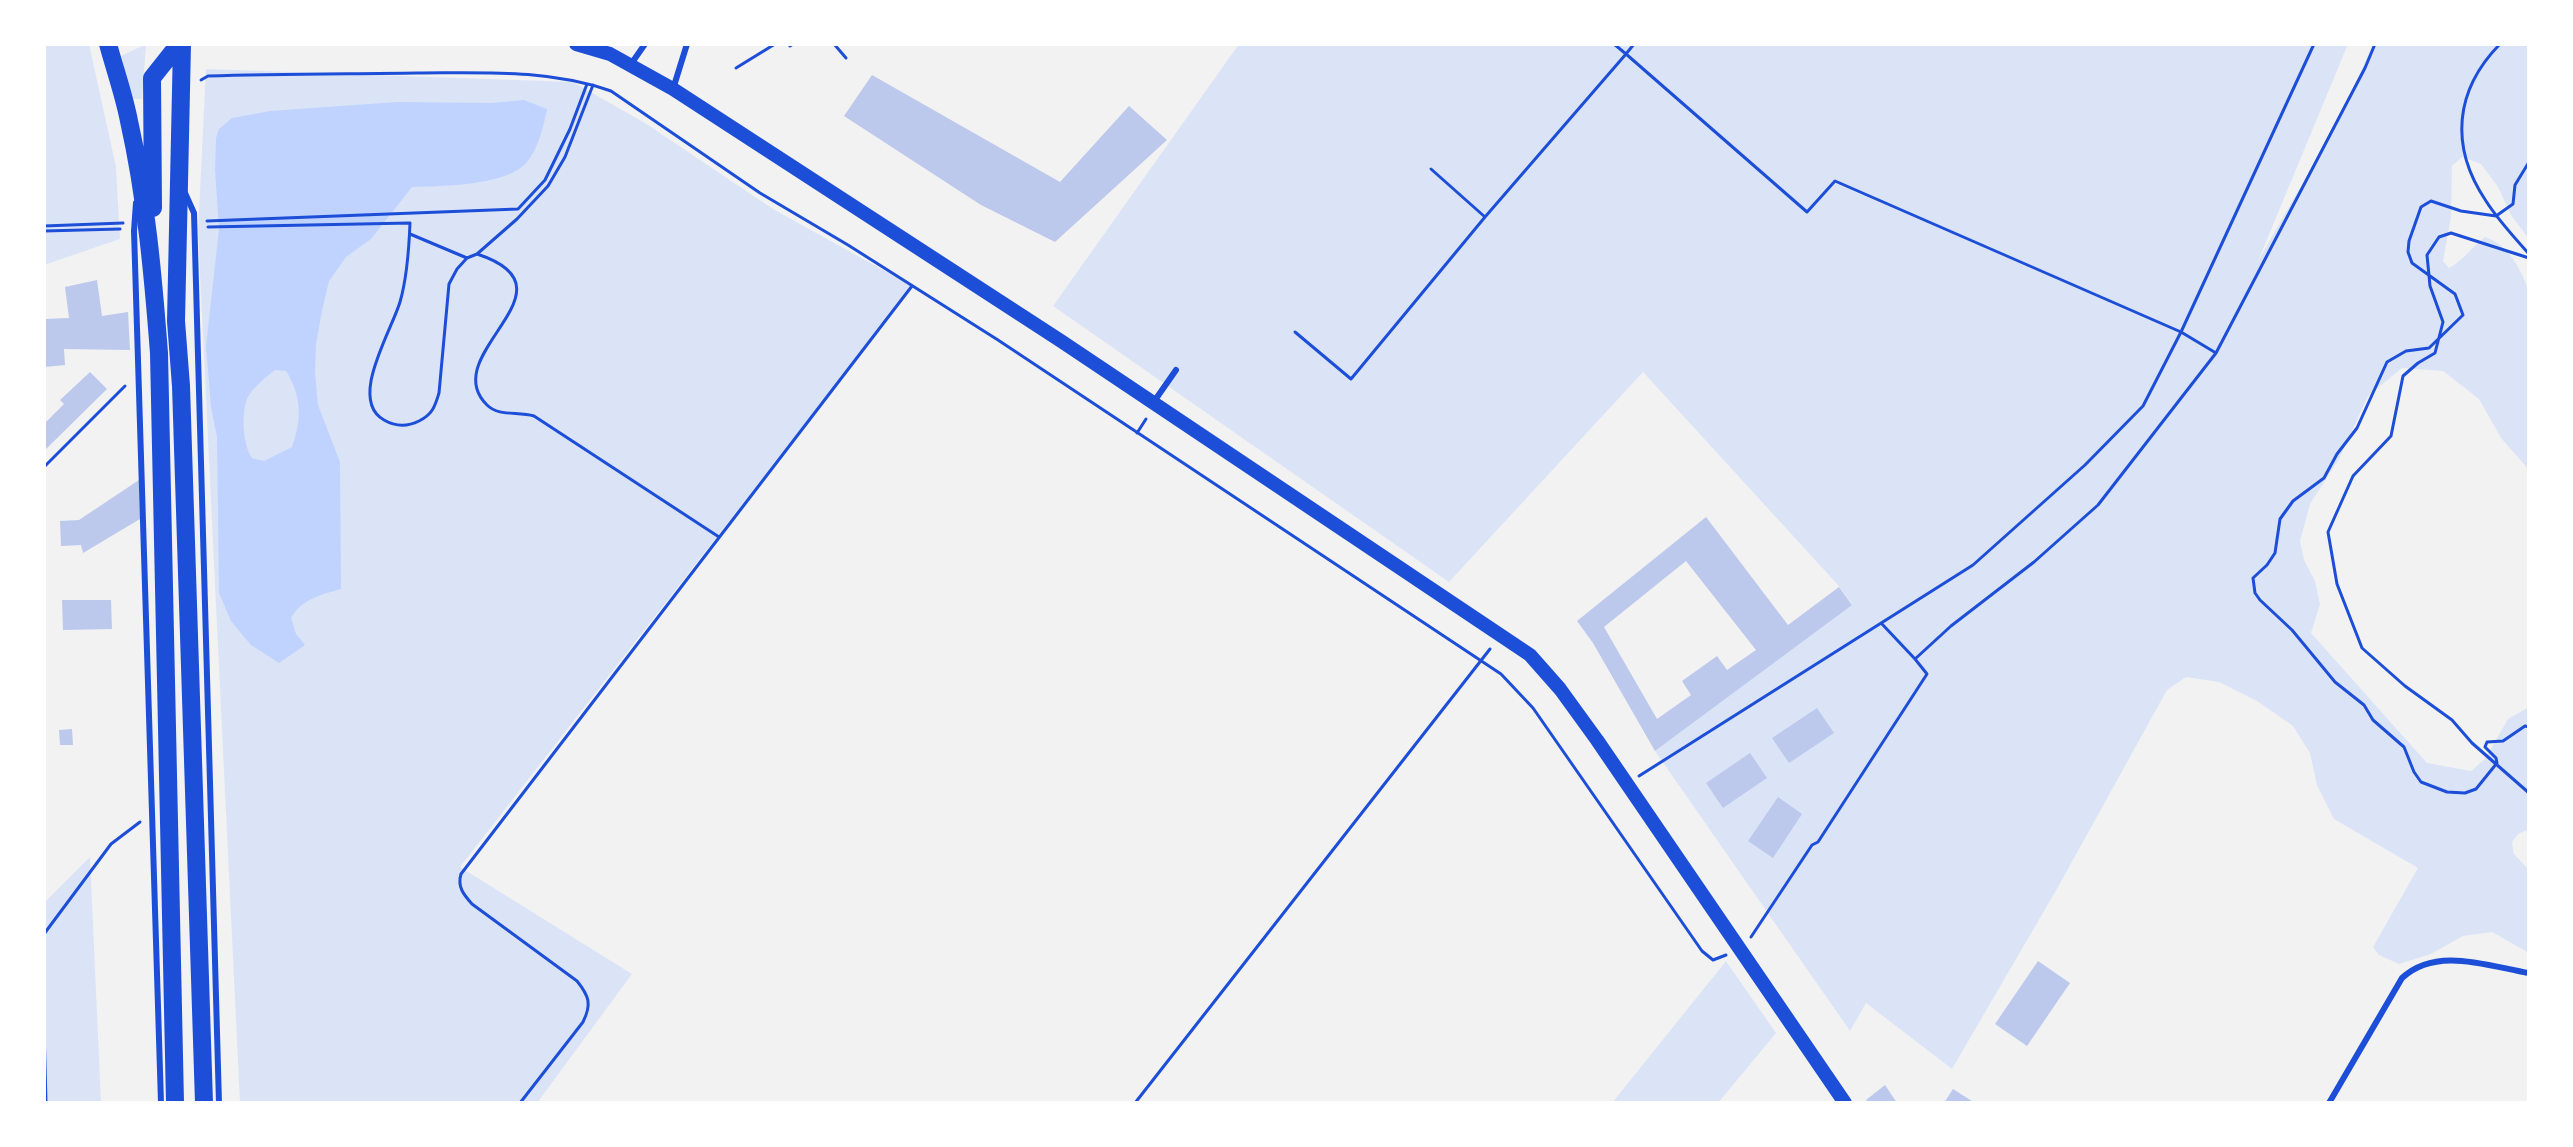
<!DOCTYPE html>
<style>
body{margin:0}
#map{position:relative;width:2573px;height:1147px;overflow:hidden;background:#f2f2f2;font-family:"Public Sans",sans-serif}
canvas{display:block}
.frame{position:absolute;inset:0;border:46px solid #fff;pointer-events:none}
</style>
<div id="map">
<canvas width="2573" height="1147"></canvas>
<div class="frame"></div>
</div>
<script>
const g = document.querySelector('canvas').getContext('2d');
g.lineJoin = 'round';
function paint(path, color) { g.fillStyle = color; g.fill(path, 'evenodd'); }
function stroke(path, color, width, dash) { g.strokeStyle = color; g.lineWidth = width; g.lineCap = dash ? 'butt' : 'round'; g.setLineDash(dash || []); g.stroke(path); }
paint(new Path2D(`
 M44,44H89L116,167L120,239L44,265Z
 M146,44L142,99H132L121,56Z
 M1239,44H2348L2258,261L2341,116L2373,44H2529V239L2511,215L2498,187L2481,164L2462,157L2452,166L2451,217L2443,261L2449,268C2464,260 2472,247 2485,237C2509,245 2521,269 2529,292V470L2501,438L2479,399L2443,371L2402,368L2368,396L2339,459L2310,504L2300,541L2304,560L2315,581L2320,604L2311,633L2427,763L2471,771L2485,759L2508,719L2529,707V829L2518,834L2512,842L2514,854L2529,870V953L2492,932L2463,936L2431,954L2399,964L2379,955L2373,947L2418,868L2334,819L2317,785L2310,753L2293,726L2257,701L2219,682L2186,677L2167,690L2058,887L1952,1069L1866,1003L1850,1031L1655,751L1852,604L1838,585L1643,372L1449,582L1053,306Z
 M206,69L573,82L645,123L773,209L912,286L460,867L632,974L537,1103H240L198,232Z
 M90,857L101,1103H44V903Z
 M1726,961L1776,1033L1718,1103H1612Z`), '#dbe4f7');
paint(new Path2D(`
 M524,100L547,109C543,128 539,146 527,162C507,186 441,186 412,187L371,239L346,257L329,281L322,311L316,344L315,373L318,405L340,462L341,589C320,595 302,599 291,618L296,634L305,645L279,663L251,645L231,621L219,593L217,437L211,407L206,346L219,229L215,170L216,138L219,129L232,118L270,111L397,102L492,103ZM275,370L286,371C302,397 302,419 292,447L264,461L252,458C243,445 241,415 247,399C252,388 266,377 275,370Z`), '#bfd3fe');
paint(new Path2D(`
 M872,75L1060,182L1129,106L1167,140L1055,242L981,205L844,116Z
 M97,280L102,316L128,312L130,350L64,349L65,365L44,367V319L69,318L65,287Z
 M90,372L107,389L44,451V424L64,404L60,400Z
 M139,480L140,519L83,553L81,545L61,546L60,521L79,520Z
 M1706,517L1788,625L1839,587L1852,605L1655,751L1593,643L1577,621ZM1686,561L1756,650L1727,670L1717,656L1682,681L1691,695L1657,719L1604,627Z
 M62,600H111L112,629L63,630Z
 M1817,708L1834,733L1789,763L1772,738Z
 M72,729L73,745H60L59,730Z
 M1750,753L1767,778L1723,808L1706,783Z
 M1778,797L1802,814L1773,858L1748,841Z
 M2038,961L2070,983L2027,1046L1995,1024Z
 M1885,1085L1897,1103H1869L1866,1100Z
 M1953,1089L1975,1103H1944Z`), '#bdc9ec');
stroke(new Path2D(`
 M789,44L790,46L793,44
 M834,44L846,58
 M1634,44L1626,54L1807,212L1835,181L2181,332L2216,353
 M2500,44C2455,90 2449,146 2486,201C2498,220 2514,237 2529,254
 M736,68L775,44
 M201,80L208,76C277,74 347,74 417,73C483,73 548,69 611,91L760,193L848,245L998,340L1501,674L1533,708L1702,951L1713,960L1726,955
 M2529,162L2515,185L2513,204L2496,216L2461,211L2431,201L2421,207L2409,241L2408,252L2412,263L2455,294L2463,315L2429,348L2406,351L2387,362L2357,428L2337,454L2324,478L2293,501L2280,519L2275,553L2267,565L2253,578L2255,593L2260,600L2292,630L2335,682L2364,705L2373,720L2404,747L2414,772L2421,782L2447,792L2465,793L2476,789L2497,763L2496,758L2485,747L2487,742L2503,741L2525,726L2529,727
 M1431,169L1485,217L1626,54L1614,44
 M207,221L518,209L545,180L570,129L587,84
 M44,226L123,223
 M208,227L410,223C409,249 407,278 400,302C391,332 348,400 384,420C396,427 407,427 419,421C433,414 435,406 439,393L449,284L457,269L467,258L477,254L517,219L548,186L565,157L593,85
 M44,231L120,229
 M410,234L467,258
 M477,254C584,289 435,354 487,405C499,417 518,411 534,416L719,537
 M2529,258L2451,233L2439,237L2427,255L2430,286L2443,322L2435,353L2418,363L2403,376L2391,436L2353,476L2328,532L2337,584L2362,648L2405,686L2452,720L2472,743L2529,793
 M1295,332L1351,379L1485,217
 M1137,433L1146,419
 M44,467L125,386
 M1882,624L1915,659
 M1639,776L1973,565L2085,465L2143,406L2181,332L2314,44
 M44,934L111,844L140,822
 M1751,937L1812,845L1818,842L1927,674L1915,659L1951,626L2034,562L2098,505L2216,353L2365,68L2375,44
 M44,1028L46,1103
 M520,1103L583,1022C592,1004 589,996 577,981L472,904C464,895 457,887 461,874L912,286
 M1135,1103L1490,649`), '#1d4ed8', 3);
stroke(new Path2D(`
 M631,64L645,44
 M673,89L687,44
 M185,193L194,213L219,1103
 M136,203L134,231L161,1103
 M1153,403L1176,370
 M2329,1103L2402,978C2436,946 2488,966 2529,973`), '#1d4ed8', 6);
stroke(new Path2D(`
 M576,44L610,54L673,89L1061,341L1530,655L1560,689L1597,740L1845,1103`), '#1d4ed8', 14);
stroke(new Path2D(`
 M108,44C115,70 124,95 129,121C146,197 153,275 159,353L175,1103
 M182,44L176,321L181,386L204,1103
 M153,208L152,78L179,44`), '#1d4ed8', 18);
</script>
